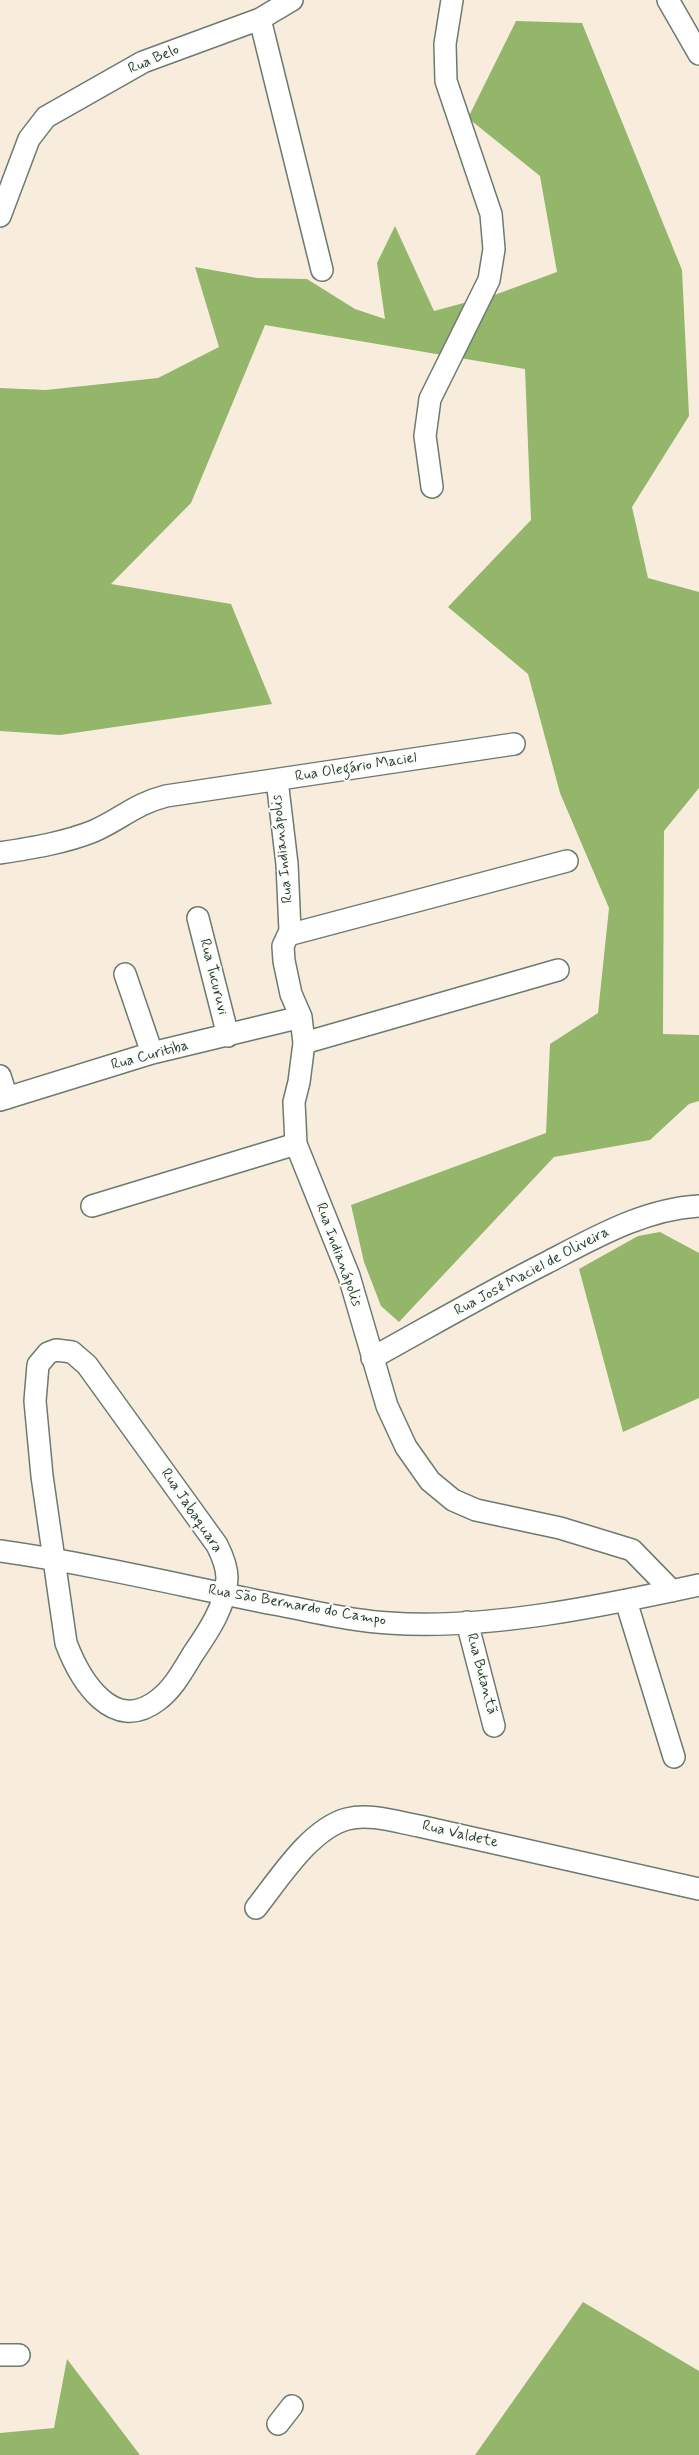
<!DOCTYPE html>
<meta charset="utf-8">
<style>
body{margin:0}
canvas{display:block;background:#f8eddd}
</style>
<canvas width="699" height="2455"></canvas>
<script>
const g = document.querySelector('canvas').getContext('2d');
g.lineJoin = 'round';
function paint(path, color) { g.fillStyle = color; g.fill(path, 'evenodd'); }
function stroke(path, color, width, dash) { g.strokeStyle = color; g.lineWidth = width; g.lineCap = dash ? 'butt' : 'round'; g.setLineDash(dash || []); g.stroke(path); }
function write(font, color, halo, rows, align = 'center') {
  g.font = font + ' Mynerve,sans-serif'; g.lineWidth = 4; g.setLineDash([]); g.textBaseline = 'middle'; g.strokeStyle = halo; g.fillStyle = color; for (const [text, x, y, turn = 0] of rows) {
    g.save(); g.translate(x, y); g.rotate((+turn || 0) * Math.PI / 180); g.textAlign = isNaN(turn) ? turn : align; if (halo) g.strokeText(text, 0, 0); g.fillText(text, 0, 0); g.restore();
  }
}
paint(new Path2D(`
 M516,21L582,23L682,270L689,416L632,507L648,578L699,592V788L664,831L663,1034L699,1035V1101L689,1104L650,1140L554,1157L399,1322L381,1306L364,1262L351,1205L546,1133L550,1044L598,1013L609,908L560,793L528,674L448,607L531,520L525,369L265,325L191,503L111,584L231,604L272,704L60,735L0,731V388L46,390L158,378L219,347L195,267L257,278L307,279L355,309L385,319L377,263L395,226L434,311L497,294L557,272L540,176L468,118Z
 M660,1232L699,1253V1398L623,1432L579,1269L638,1236Z
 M583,2302L699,2371V2455H475Z
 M67,2359L140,2455H0V2433L54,2428Z`), '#93b66b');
const minor = new Path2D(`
 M668,0L699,54
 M260,19L322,270
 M0,216L29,139L46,117L143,62L260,19L292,0
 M432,487L425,436L430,399L489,280L494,249L491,214L446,81L445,44L452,0
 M277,780L287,864L290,931L283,946L284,961L291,994L301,1017L304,1043L299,1082L294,1102L296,1144L349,1276L387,1406L406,1447L430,1481L453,1500L476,1510L560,1528L632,1550L672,1591
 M0,853C32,848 64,843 94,831C121,819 135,804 166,796L514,744
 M198,918L228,1036
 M288,935L567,861
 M125,974L152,1053
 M304,1043L558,970
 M0,1076L7,1098
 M0,1100L152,1053L301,1017
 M92,1206L296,1144
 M56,1350L72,1352L87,1365L217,1545C222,1555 227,1567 227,1578C226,1606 208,1632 193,1654C183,1670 174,1688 158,1700C113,1735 80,1680 66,1643L42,1476L35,1401L38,1365L48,1353Z
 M372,1358C430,1326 487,1293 546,1263C594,1238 644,1209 699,1206
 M0,1551C92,1564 183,1586 274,1604C312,1611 351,1621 389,1623C488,1630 602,1606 699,1585
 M626,1601L674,1757
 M467,1622L494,1726
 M256,1908C279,1879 310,1829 347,1819C370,1813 397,1822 419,1826L699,1889
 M0,2355H19
 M278,2424L292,2406`);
stroke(minor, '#6b7b6f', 24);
stroke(minor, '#fff', 21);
write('15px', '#1f3d34', '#fdfcf7', [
 ["Rua Belo",154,60,-23],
 ["Rua Olegário Maciel",356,768,-9],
 ["Rua Indianápolis",283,849,-96],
 ["Rua Tucuruvi",213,977,76],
 ["Rua Curitiba",150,1056,-15],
 ["Rua Indianápolis",338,1255,70],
 ["Rua José Maciel de Oliveira",532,1272,-28],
 ["Rua Jabaquara",191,1511,56],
 ["Rua São Bernardo do Campo",297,1606,10],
 ["Rua Butantã",481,1674,75],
 ["Rua Valdete",460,1835,13]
]);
</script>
